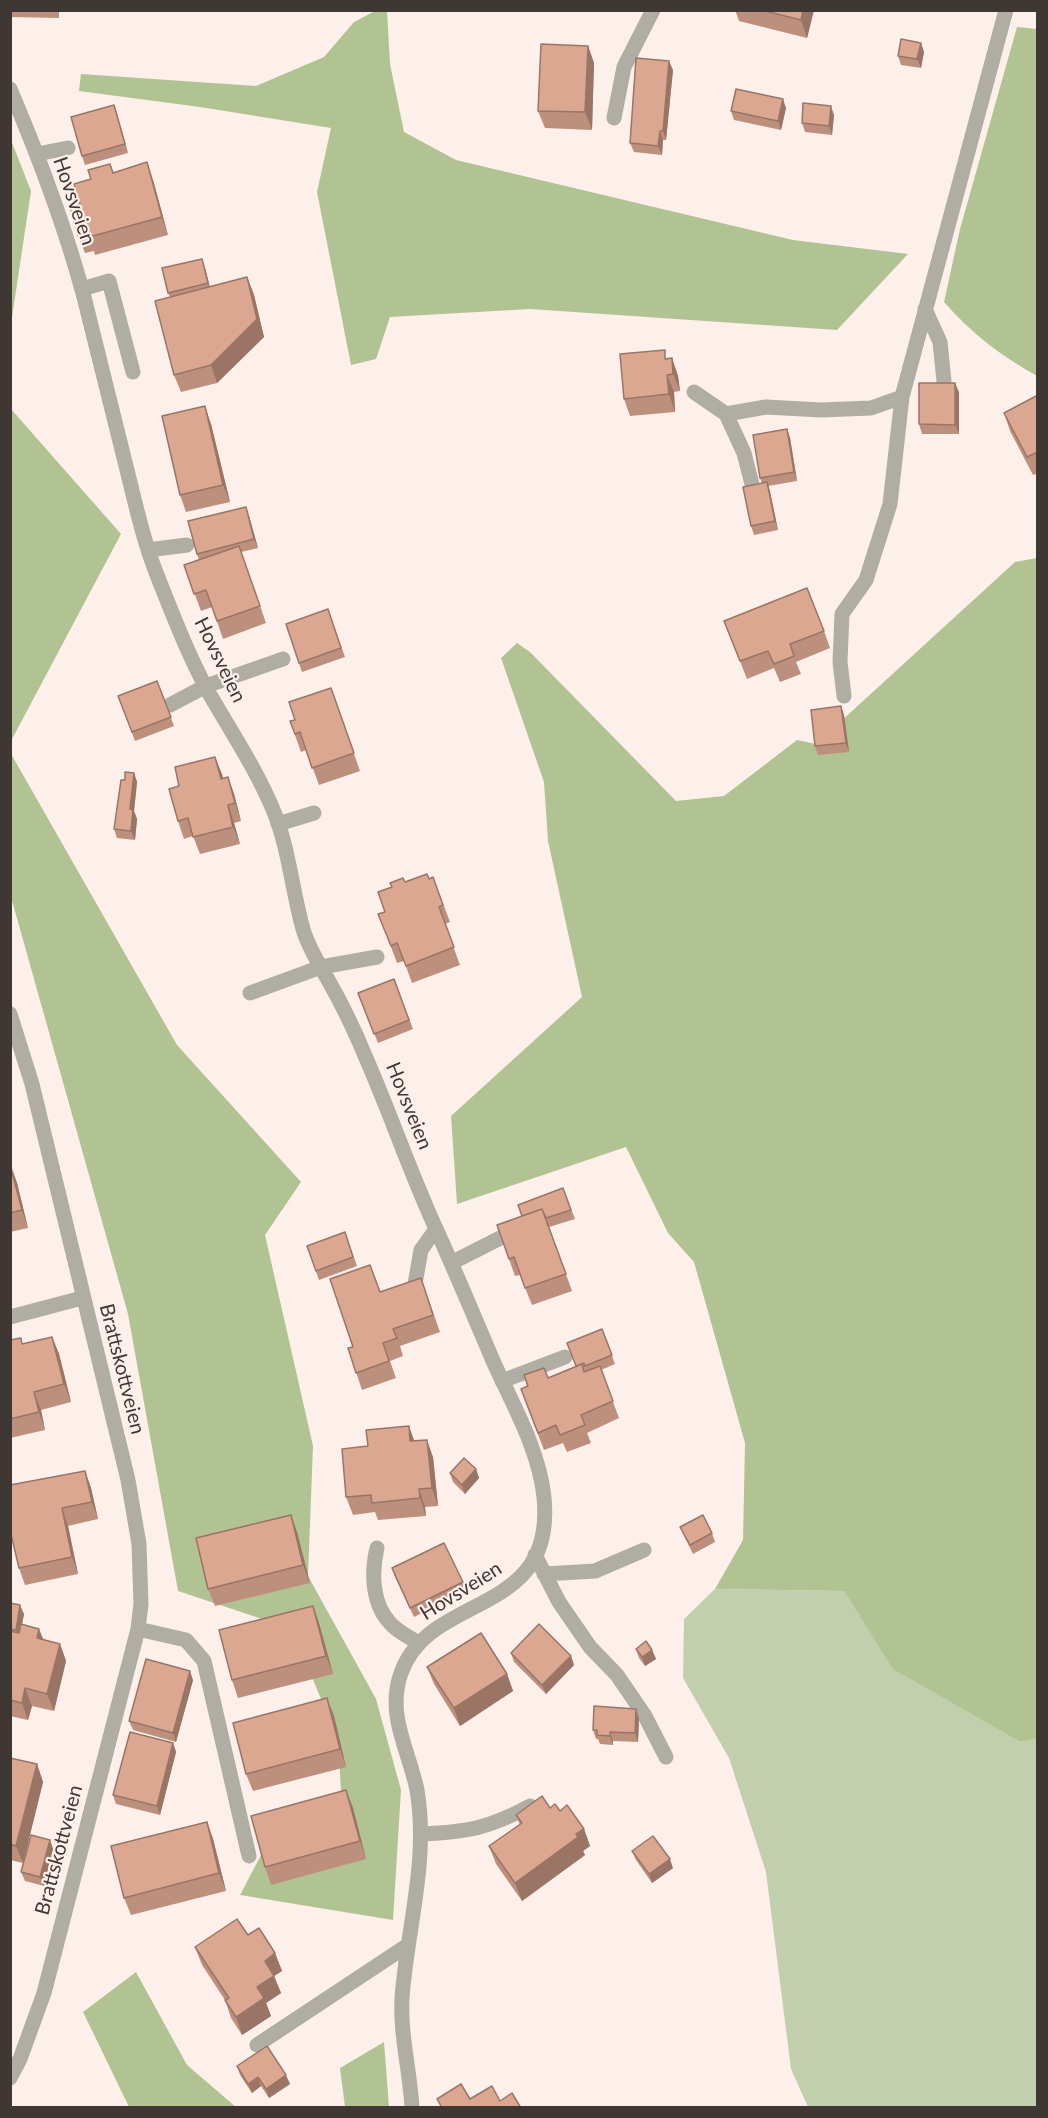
<!DOCTYPE html>
<style>
body{margin:0}
#map{position:relative;width:1048px;height:2118px;overflow:hidden;background:#fdf0eb;font-family:Lato,sans-serif}
canvas{display:block}
.frame{position:absolute;inset:0;border:12px solid #3f3734;pointer-events:none}
</style>
<div id="map">
<canvas width="1048" height="2118"></canvas>
<div class="frame"></div>
</div>
<script>
const g = document.querySelector('canvas').getContext('2d');
g.lineJoin = 'round';
function paint(path, color) { g.fillStyle = color; g.fill(path, 'evenodd'); }
function stroke(path, color, width, dash) { g.strokeStyle = color; g.lineWidth = width; g.lineCap = dash ? 'butt' : 'round'; g.setLineDash(dash || []); g.stroke(path); }
function write(font, color, halo, rows, align = 'center') {
  g.font = font + ' Lato,sans-serif'; g.lineWidth = 4.5; g.setLineDash([]); g.textBaseline = 'middle'; g.strokeStyle = halo; g.fillStyle = color; for (const [text, x, y, turn = 0] of rows) {
    g.save(); g.translate(x, y); g.rotate((+turn || 0) * Math.PI / 180); g.textAlign = isNaN(turn) ? turn : align; if (halo) g.strokeText(text, 0, 0); g.fillText(text, 0, 0); g.restore();
  }
}
paint(new Path2D(`
 M715,1589L844,1591L894,1669L1020,1742L1037,1739V2107H808L791,2069L766,1872L729,1758L683,1678L684,1619Z`), '#c2cfac');
paint(new Path2D(`
 M377,10L387,11L390,64L404,132L456,160L793,240L908,254L837,330L530,309L390,317L376,359L351,365L317,192L331,128L200,107L79,91L81,74L256,86L324,57L354,22Z
 M1017,27L1037,29V376C1001,356 971,333 944,302L960,229Z
 M11,140L31,191L11,324Z
 M11,409L121,534L11,741Z
 M1037,558V1739L1020,1742L893,1669L844,1591L715,1589L743,1540L745,1443L694,1262L668,1233L626,1147L457,1204L451,1116L582,997L548,841L544,782L501,658L517,643L530,652L676,801L724,796L797,740L816,744L1015,562Z
 M10,752L177,1045L301,1182L265,1235L313,1446L308,1576L376,1699L401,1790L393,1920L240,1895L280,1819L343,1825L338,1740L292,1629L178,1591L128,1314L11,897Z
 M136,1972L187,2065L236,2107H129L83,2012Z
 M384,2042L389,2107H345L340,2068Z`), '#b1c392');
stroke(new Path2D(`
 M10,89C39,157 65,226 84,297C97,351 111,404 124,458C134,497 142,537 157,575C173,615 193,668 216,705C237,741 258,773 274,812C289,849 292,890 303,929C308,947 318,962 327,978C342,1004 355,1031 366,1058C391,1115 411,1175 437,1231C457,1275 475,1319 494,1363C513,1405 539,1450 544,1497C556,1619 430,1591 401,1673C386,1715 409,1750 417,1790C429,1861 407,1928 402,1998C400,2035 410,2071 412,2108
 M614,118L624,67L653,10
 M37,154L68,148
 M82,289L109,281L133,372
 M925,309L940,342L944,381
 M694,392L726,414L766,407L821,410L871,408L902,397
 M726,414L744,453L753,488
 M148,550L187,545
 M844,696L840,662L842,614L866,580L890,504L902,397L1006,10
 M170,705L206,686L283,659
 M278,824L314,813
 M250,993L321,967L377,957
 M10,1014L32,1084L128,1480L139,1544L141,1604L138,1629L44,1993L20,2059L10,2078
 M453,1262L514,1231
 M415,1284L421,1250L436,1229
 M10,1317L82,1298
 M502,1381L565,1357
 M377,1548C371,1573 372,1605 391,1624C398,1632 410,1637 418,1643
 M535,1555L559,1602L590,1647L617,1675L645,1716L666,1757
 M544,1574L595,1571L644,1550
 M138,1629L186,1640L204,1661L249,1856
 M422,1834C468,1832 489,1828 530,1806
 M257,2045L408,1945`), '#b0ada5', 15);
paint(new Path2D(`
 M10,10H59V18L10,17Z
 M735,10H814L807,38L739,21Z
 M921,43L924,52L921,68L901,65L898,56Z
 M588,46L594,63L592,130L545,128L538,111Z
 M673,70L666,140H663L662,155L634,152L630,143Z
 M786,108L781,130L734,120L731,111Z
 M117,114L128,153L85,165L82,156Z
 M834,115L832,135L805,132L802,123Z
 M114,173L153,180L168,235L95,255L94,251L85,253L78,236L80,204Z
 M202,259L210,287L247,277L254,295L264,337L217,383L181,392L174,375L170,297L168,293Z
 M668,358H672L678,376L680,391L674,392L675,412L630,416L624,399Z
 M959,392V434H922L919,424Z
 M1038,395V473L1033,475L1010,431L1004,413Z
 M211,424L230,502L186,512L180,495Z
 M787,429L790,438L797,481L768,486L778,530L754,535L751,526L762,483L760,478Z
 M246,507L249,516L258,548L241,552L266,623L223,639L212,607L201,611L184,565L199,560L197,554Z
 M328,609L345,657L302,672L286,624Z
 M724,621L824,631L830,648L796,662L801,674L780,682L774,668L747,679Z
 M157,681L174,726L135,741L118,696Z
 M331,688L360,771L319,785L306,750L301,752L290,721L295,720Z
 M841,706L844,715L849,752L818,755L815,746Z
 M134,773L137,782L134,811L137,819L135,840L117,838L114,829L125,780Z
 M222,774L223,778L228,777L234,794L241,821L234,823L240,844L200,854L193,836L184,839L178,821Z
 M433,877L450,922L445,924L460,965L412,983L404,961L397,963L385,931V912L405,882L429,879Z
 M394,979L413,1029L378,1043L358,993Z
 M10,1165L17,1183L28,1228L10,1232Z
 M563,1188L575,1219L549,1227L572,1291L532,1305L520,1275L515,1276L497,1225L522,1216Z
 M345,1232L357,1266L319,1280L307,1246Z
 M421,1278L440,1332L400,1346L403,1356L390,1361L396,1378L362,1390L348,1348L353,1347L380,1292Z
 M602,1329L615,1364L601,1370L619,1418L587,1433L591,1443L567,1452L563,1443L544,1450L527,1406V1386L524,1375L548,1378L576,1366Z
 M52,1337L59,1354L71,1402L41,1410L45,1430L10,1438V1340L23,1344Z
 M414,1441L433,1457L438,1506L425,1507L426,1516L378,1520L375,1512L353,1515L346,1497Z
 M476,1469L479,1478L465,1494L453,1482L450,1473Z
 M85,1471L91,1488L98,1519L68,1526L78,1574L25,1585L19,1568Z
 M291,1515L297,1532L310,1583L215,1606L208,1589Z
 M680,1527L712,1533L715,1542L693,1554L684,1536Z
 M392,1568L463,1582L466,1591L414,1617L395,1577Z
 M10,1603L24,1614L22,1624L43,1639L60,1644L66,1661L54,1711L32,1706L28,1720L10,1716Z
 M313,1606L319,1623L333,1674L238,1698L232,1680Z
 M636,1649L652,1650L656,1659L645,1666L639,1658Z
 M511,1653L571,1656L574,1665L546,1694L514,1662Z
 M427,1667L507,1674L513,1691L460,1726L434,1684Z
 M193,1680L176,1742L133,1730L129,1721Z
 M334,1716L346,1767L253,1791L246,1774Z
 M639,1718L638,1742L613,1741V1745L600,1744L598,1739H596L593,1730Z
 M173,1743L176,1752L160,1815L116,1804L113,1795Z
 M10,1758L37,1764L43,1782L23,1863L10,1860Z
 M346,1790L353,1808L366,1859L271,1885L265,1867Z
 M550,1808L560,1811L584,1829L590,1846L583,1851L585,1855L522,1901L496,1864L489,1846L520,1825L516,1815Z
 M207,1822L213,1839L226,1891L131,1915L124,1898Z
 M50,1840L53,1849L44,1886L25,1881L21,1872Z
 M632,1851L673,1868L652,1883L636,1860Z
 M248,1935L275,1953L282,1971L274,1976L281,1993L266,2003L271,2016L242,2035L231,2018L225,2000L202,1965L195,1947Z
 M237,2066L290,2084L269,2098L261,2086L252,2093L240,2075Z`), '#bd907d');
paint(new Path2D(`
 M803,10H814L807,38L801,20Z
 M921,43L924,52L921,68L917,59Z
 M588,46L594,63L592,130L585,112Z
 M669,61L673,70L666,140L663,131Z
 M783,99L786,108L781,130L778,121Z
 M114,105L117,114L128,153L125,144Z
 M831,106L834,115L832,135L829,126Z
 M660,131L663,140L662,155L658,146Z
 M147,162L153,180L168,235L162,217Z
 M202,259L205,268L211,292L208,283Z
 M247,277L254,295L264,337L217,383L211,365Z
 M672,358L678,376L680,391L673,374Z
 M667,375L674,392L675,412L669,394Z
 M955,383L959,392V434L955,425Z
 M205,406L211,424L230,502L223,485Z
 M787,429L790,438L797,481L794,472Z
 M767,482L770,491L778,530L775,521Z
 M246,507L249,516L258,548L254,539Z
 M841,706L844,715L849,752L846,743Z
 M215,757L222,774L227,796L221,779Z
 M134,773L137,782L134,811L137,819L135,840L131,831L130,809Z
 M228,777L234,794L241,821L235,803Z
 M228,805L234,823L240,844L233,827Z
 M11,1165L17,1183L28,1228L22,1210Z
 M52,1337L59,1354L71,1402L64,1384Z
 M34,1392L41,1410L45,1430L39,1412Z
 M409,1426L415,1443L410,1441Z
 M427,1440L433,1457L438,1506L432,1488Z
 M476,1469L479,1478L465,1494L462,1485Z
 M85,1471L91,1488L98,1519L92,1502Z
 M419,1489L425,1507L426,1516L420,1498Z
 M62,1508L68,1526L78,1574L72,1557Z
 M291,1515L297,1532L310,1583L303,1565Z
 M20,1605L24,1614L19,1639L16,1630Z
 M313,1606L319,1623L333,1674L326,1656Z
 M39,1629L46,1646L37,1638Z
 M60,1644L66,1661L54,1711L47,1694Z
 M652,1650L656,1659L645,1666L642,1657Z
 M571,1656L574,1665L546,1694L542,1685Z
 M190,1671L193,1680L176,1742L173,1733Z
 M507,1674L513,1691L460,1726L454,1708Z
 M25,1688L32,1706L28,1720L22,1703Z
 M327,1698L334,1716L346,1767L340,1749Z
 M636,1709L639,1718L638,1742L635,1733Z
 M610,1732L613,1741V1745L610,1736Z
 M173,1743L176,1752L160,1815L157,1806Z
 M37,1764L43,1782L23,1863L16,1846Z
 M346,1790L353,1808L366,1859L360,1841Z
 M207,1822L213,1839L226,1891L219,1873Z
 M584,1829L590,1846L583,1851L585,1855L522,1901L515,1883Z
 M50,1840L53,1849L44,1886L40,1877Z
 M670,1859L673,1868L652,1883L649,1874Z
 M275,1953L282,1971L274,1976L281,1993L266,2003L271,2016L242,2035L236,2017L257,1987L265,1961Z
 M286,2075L290,2084L269,2098L266,2089Z
 M258,2077L261,2086L252,2093L248,2084Z`), '#9a7566');
const building = new Path2D(`
 M761,10H803L801,20Z
 M901,39L921,43L917,59L898,56Z
 M541,44L588,46L585,112L538,111Z
 M636,58L669,61L663,131H660L658,146L630,143Z
 M736,89L783,99L778,121L731,111Z
 M803,103L831,106L829,126L802,123Z
 M114,105L125,144L82,156L71,117Z
 M147,162L162,217L89,237L88,233L78,236L70,206L80,204L74,184L91,179L88,170L110,164L113,173Z
 M202,259L208,283L168,293L162,268Z
 M247,277L257,319L211,365L174,375L155,301Z
 M665,350V359L672,358L673,374L667,375L669,394L624,399L620,354Z
 M919,383H955V425L919,424Z
 M1038,395V452L1027,457L1004,413Z
 M205,406L223,485L180,495L162,416Z
 M787,429L794,472L760,478L753,435Z
 M767,482L775,521L751,526L743,487Z
 M246,507L254,539L197,554L188,521Z
 M239,546L260,606L217,621L206,590L194,594L184,565Z
 M807,588L824,631L790,644L794,656L774,664L768,651L740,661L724,621Z
 M328,609L341,648L299,663L286,624Z
 M157,681L171,717L132,732L118,696Z
 M331,688L354,753L312,768L300,732L295,734L290,721L295,720L289,702Z
 M841,706L846,743L815,746L811,710Z
 M215,757L221,779L228,777L235,803L228,805L233,827L193,837L188,818L178,821L169,789L179,786L175,767Z
 M125,772L134,773L130,809L133,810L131,831L114,829L121,780H125Z
 M427,874L429,879L433,877L443,905L439,907L454,947L406,966L397,943L391,946L378,914L385,912L378,892L392,887L390,883L403,878L405,882Z
 M394,979L409,1020L374,1034L358,993Z
 M10,1165L22,1210L10,1213Z
 M563,1188L571,1210L546,1218L542,1209L522,1216L518,1205Z
 M542,1209L566,1274L525,1288L514,1257L509,1259L497,1225Z
 M345,1232L353,1257L316,1271L307,1246Z
 M370,1265L380,1292L421,1278L433,1315L393,1329L397,1338L383,1343L389,1361L356,1373L348,1348L353,1347L330,1279Z
 M602,1329L612,1355L585,1366L584,1363L576,1366L567,1343Z
 M52,1337L64,1384L34,1392L39,1412L10,1419V1340L21,1338L22,1344Z
 M582,1364L584,1372L600,1366L613,1401L581,1415L585,1425L560,1435L556,1425L538,1433L521,1389L528,1386L524,1375L544,1368L548,1378Z
 M409,1426L410,1441L427,1440L432,1488L419,1489L420,1498L372,1503L371,1495L346,1497L342,1449L368,1446L366,1430Z
 M464,1458L476,1469L462,1485L450,1473Z
 M85,1471L92,1502L62,1508L72,1557L19,1568L10,1530V1485Z
 M291,1515L303,1565L208,1589L196,1538Z
 M703,1515L712,1533L690,1545L680,1527Z
 M444,1543L463,1582L410,1608L392,1568Z
 M10,1603L20,1605L16,1630L10,1629Z
 M313,1606L326,1656L232,1680L219,1630Z
 M21,1624L39,1629L37,1638L60,1644L47,1694L25,1688L22,1703L10,1700V1631L19,1633Z
 M539,1624L571,1656L542,1685L511,1653Z
 M481,1633L507,1674L454,1708L427,1667Z
 M646,1641L652,1650L642,1657L636,1649Z
 M146,1659L190,1671L173,1733L129,1721Z
 M327,1698L340,1749L246,1774L233,1723Z
 M594,1706L636,1709L635,1733L610,1732V1736L597,1735V1730H593Z
 M130,1732L173,1743L157,1806L113,1795Z
 M10,1758L37,1764L16,1846L10,1844Z
 M346,1790L360,1841L265,1867L251,1816Z
 M542,1796L550,1808L555,1804L560,1811L567,1805L584,1829L576,1834L578,1837L515,1883L489,1846L522,1823L516,1815Z
 M207,1822L219,1873L124,1898L111,1846Z
 M31,1835L50,1840L40,1877L21,1872Z
 M653,1836L670,1859L649,1874L632,1851Z
 M237,1919L248,1935L259,1928L275,1953L265,1961L274,1976L257,1987L264,1998L236,2017L225,2000L229,1998L195,1947Z
 M267,2046L286,2075L266,2089L258,2077L248,2084L237,2066Z
 M461,2084L470,2099L492,2086L500,2101L512,2093L521,2108H442L437,2099Z`);
paint(building, '#dca791');
stroke(building, '#9a7566', 1.5);
write('20px', '#3f3734', '#fdf0eb', [
 ["Hovsveien",74,201,71],
 ["Hovsveien",220,660,64],
 ["Hovsveien",409,1106,68],
 ["Brattskottveien",122,1369,76],
 ["Hovsveien",461,1591,-32],
 ["Brattskottveien",59,1850,-75]
]);
</script>
